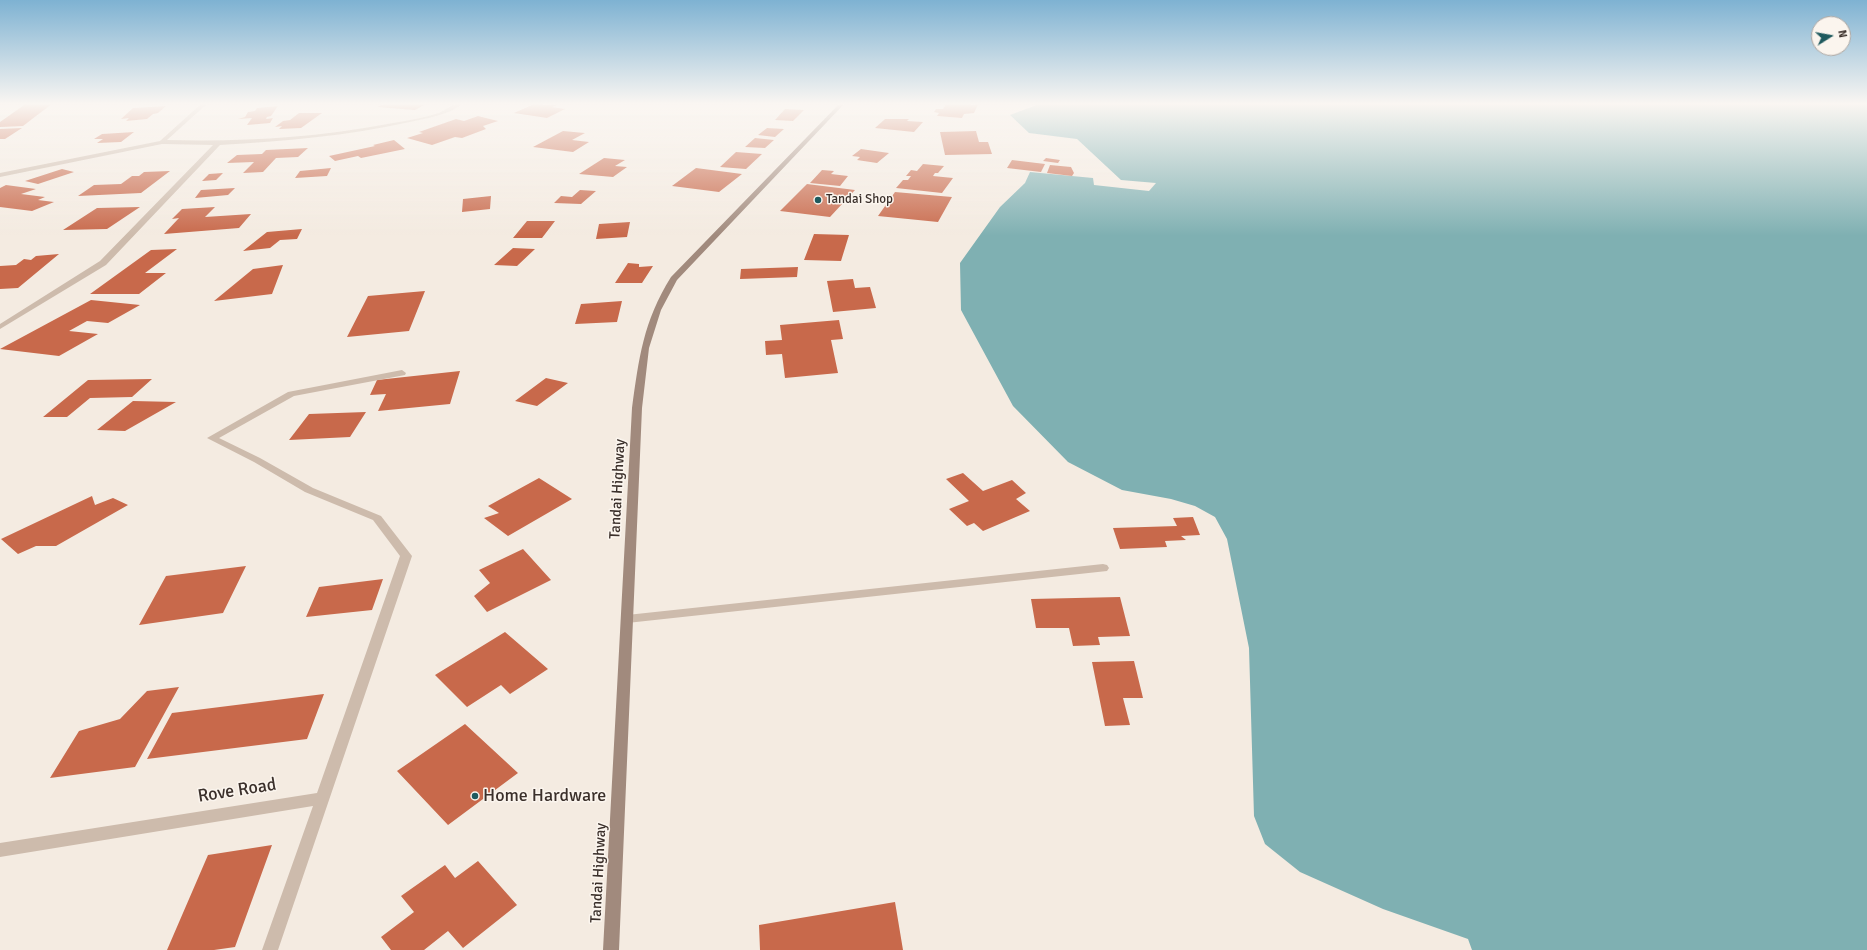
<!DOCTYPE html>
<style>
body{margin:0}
#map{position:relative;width:1867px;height:950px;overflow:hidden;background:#f4ebe1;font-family:Signika,sans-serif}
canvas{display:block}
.north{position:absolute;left:1811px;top:16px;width:40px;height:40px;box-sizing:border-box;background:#fbf5ee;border:1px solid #aea6a0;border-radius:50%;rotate:79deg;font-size:11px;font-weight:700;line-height:16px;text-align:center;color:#3b302b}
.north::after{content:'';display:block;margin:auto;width:14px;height:18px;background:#1f5a5e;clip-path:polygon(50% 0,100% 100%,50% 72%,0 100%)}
</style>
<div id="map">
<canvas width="1867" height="950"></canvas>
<div class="north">N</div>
</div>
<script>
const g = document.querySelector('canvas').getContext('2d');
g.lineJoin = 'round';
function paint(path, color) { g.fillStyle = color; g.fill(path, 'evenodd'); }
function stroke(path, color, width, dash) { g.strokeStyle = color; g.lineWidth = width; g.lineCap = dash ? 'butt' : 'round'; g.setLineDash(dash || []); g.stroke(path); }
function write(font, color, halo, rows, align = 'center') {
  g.font = font + ' Signika,sans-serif'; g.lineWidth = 3; g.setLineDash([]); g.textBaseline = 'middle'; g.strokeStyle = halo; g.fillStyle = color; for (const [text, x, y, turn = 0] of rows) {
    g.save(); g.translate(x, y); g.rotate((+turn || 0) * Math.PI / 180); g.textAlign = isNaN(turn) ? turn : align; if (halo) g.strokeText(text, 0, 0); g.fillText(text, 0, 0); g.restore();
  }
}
paint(new Path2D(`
 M1042,103H1867V950H1472L1468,939L1383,909L1300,872L1265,844L1254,816L1249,648L1227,539L1215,517L1195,506L1171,499L1122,490L1068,462L1013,406L961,310L960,263L1000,207L1025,183L1030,172L1093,178L1094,185L1149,191L1156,183L1121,180L1077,139L1029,133L1010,115Z`), '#7fb0b2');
paint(new Path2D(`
 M27,103H53L23,126L0,127V122Z
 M386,103H428L415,110L377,107Z
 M953,103H968L967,104L978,105L974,113L964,114L962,118L937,116L939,113L934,112L936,109H943L946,104H952Z
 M534,104L557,105L552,107L565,109L547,118L514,113Z
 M166,106L158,113L153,114L147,119L126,121L129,118L121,119L133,108Z
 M278,106L271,116L267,117L266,119L273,118L270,123L247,125L252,118L238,119L245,117L248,112L255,111L257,108Z
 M785,109L804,110L793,121L775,120Z
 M299,113H322L301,128L279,129L282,126L275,127L283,121L290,120Z
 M478,116L498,121L483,126L486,129L462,138L455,137L432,145L407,138L423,133L419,132L456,119L464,121Z
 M885,119H909L907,121L923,122L914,132L875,128Z
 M22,128L5,139H0V129Z
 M767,128L784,129L775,137L758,135Z
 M563,131L585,133L572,140L589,142L573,152L533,147Z
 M976,131L979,142H988L992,154L945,155L940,132Z
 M134,132L121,142L97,143L103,139H94L102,134Z
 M755,138L774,140L765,148L745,147Z
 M394,140L405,149L361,158L358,156L335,161L329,156L375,146L373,145Z
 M308,148L298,157L276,158L263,172L243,173L254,162L227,163L237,155L262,154L266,150Z
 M861,149L889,153L877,163L857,160L860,157L852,156Z
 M736,152L762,154L746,169L720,167Z
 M604,158L625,160L615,166L627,167L613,177L579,174Z
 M1046,158L1060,160L1058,163L1043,161Z
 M1012,160L1045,164L1041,172L1007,168Z
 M923,164L944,166L938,173H935L933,176L953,178L942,193L896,188L903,180H908L911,176H906L911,170L917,171Z
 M1050,165L1071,167L1074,173L1072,176L1047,173Z
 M331,168L327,176L295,178L300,171Z
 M696,168L742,174L719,192L672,186Z
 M62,169L74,172L38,184L25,181Z
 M822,170L834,171L831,174L848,176L840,186L810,183Z
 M170,171L141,193L78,196L94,185L121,184L132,176H139L144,172Z
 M223,173L216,180L202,181L209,174Z
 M807,184L855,190L830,217L780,211Z
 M6,185L36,189L21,194L45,197L38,200L54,202L32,211L0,207V188Z
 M235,188L228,195L195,198L201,190Z
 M580,190L596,191L581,204L554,203L561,196L572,197Z
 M895,192L952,197L938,222L878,216Z
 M491,196L490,209L462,212L463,199Z
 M140,207L107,229L63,230L97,208Z
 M215,207L205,217L251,214L239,228L164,234L179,218L172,219L182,209Z
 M527,221H555L542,238H513Z
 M630,222L627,237L596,239L599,224Z
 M302,229L297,239L280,240L270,248L243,251L267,232Z
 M814,234L849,235L841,261L804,260Z
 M513,248L535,249L517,266L494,265Z
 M177,249L145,273H166L139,294H90L151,250Z
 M59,254L18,288L0,289V266L16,265L24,259L31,260L36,256Z
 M628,263L639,264V267L653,266L642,283H615Z
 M283,265L272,294L214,301L253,269Z
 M798,267L797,277L740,279L741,269Z
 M853,279L855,288L870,287L876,308L833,312L827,281Z
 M425,291L409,331L347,337L368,296Z
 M91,300L140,305L108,323L87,321L69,331L98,334L59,356L0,349Z
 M622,301L617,322L575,324L581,304Z
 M839,320L843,339L831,340L838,373L785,378L782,354L766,355L765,341L782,340L780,325Z
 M460,371L450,404L378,411L386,394L370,395L377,380Z
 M546,378L568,383L537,406L515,401Z
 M152,379L132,397L90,398L67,417H43L88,380Z
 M133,401L176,402L125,431L97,430Z
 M366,412L350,437L289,440L309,414Z
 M963,473L983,491L1012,480L1026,493L1016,499L1030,511L983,531L974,523L967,526L949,509L969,501L946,479Z
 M539,478L572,499L508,536L484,518L499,513L488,506Z
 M92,496L95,505L113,498L128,505L56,546H36L18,554L1,539Z
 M1193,517L1200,535L1181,536L1186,540L1165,541L1167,547L1120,549L1113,528L1177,526L1173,518Z
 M523,549L551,580L487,612L474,596L490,583L479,570Z
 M246,566L223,613L139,625L166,576Z
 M383,579L372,610L306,617L319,587Z
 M1120,597L1130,636L1098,637L1100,645L1073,646L1069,628H1036L1031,599Z
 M505,632L548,669L510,694L501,685L467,707L435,675Z
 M1134,661L1143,698H1123L1130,725L1105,726L1092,662Z
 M179,687L135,767L50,778L79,731L120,719L147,691Z
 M324,694L307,739L147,759L172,713Z
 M465,724L518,773L448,825L397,771Z
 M272,845L235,947L214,950H167L208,855Z
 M478,861L517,905L463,948L448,931L424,950H391L381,937L414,912L401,896L445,865L455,878Z
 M895,902L903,950H760L759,925Z`), '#c8694b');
paint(new Path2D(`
 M202,103H208L167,140C239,142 311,138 382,125C399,122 424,118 439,113C447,109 454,102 464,103C449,115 428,118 410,122C347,136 284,141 220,145L106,265L0,329V324L100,261L213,145L162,144L0,177V173L160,141Z
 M402,370L406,373L405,375L294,396L219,438L260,458L313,488L381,516L412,556L278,950H262L313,806L0,857V843L317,793L400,556L373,520L305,492L254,462L207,438L288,392Z
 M1103,564L1107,565L1109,568L1107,571L627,623L623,622L621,619L623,616L627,615Z`), '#cdbbac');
paint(new Path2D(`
 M840,103H845L677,280L661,310L649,348L642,408L619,950H603L632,408C639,358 643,322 671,277Z`), '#a18a7d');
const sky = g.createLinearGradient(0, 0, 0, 236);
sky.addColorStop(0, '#7eb2d2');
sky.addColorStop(0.44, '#faf6f2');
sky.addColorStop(1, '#faf6f200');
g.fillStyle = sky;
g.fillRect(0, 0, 1867, 236);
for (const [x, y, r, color] of [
 [818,200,4,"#1f5a5e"],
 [475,796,4,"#1f5a5e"]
]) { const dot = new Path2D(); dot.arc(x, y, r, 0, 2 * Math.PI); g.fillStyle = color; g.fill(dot); stroke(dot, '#fbf5ee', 1.5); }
write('13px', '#3b302b', '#fbf5ee', [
 ["Tandai Shop",826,200]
], 'left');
write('15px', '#3b302b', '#fbf5ee', [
 ["Tandai Highway",618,489,-87],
 ["Tandai Highway",599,873,-87]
]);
write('18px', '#3b302b', '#fbf5ee', [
 ["Rove Road",237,791,-9]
]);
write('18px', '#3b302b', '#fbf5ee', [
 ["Home Hardware",483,796]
], 'left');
</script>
